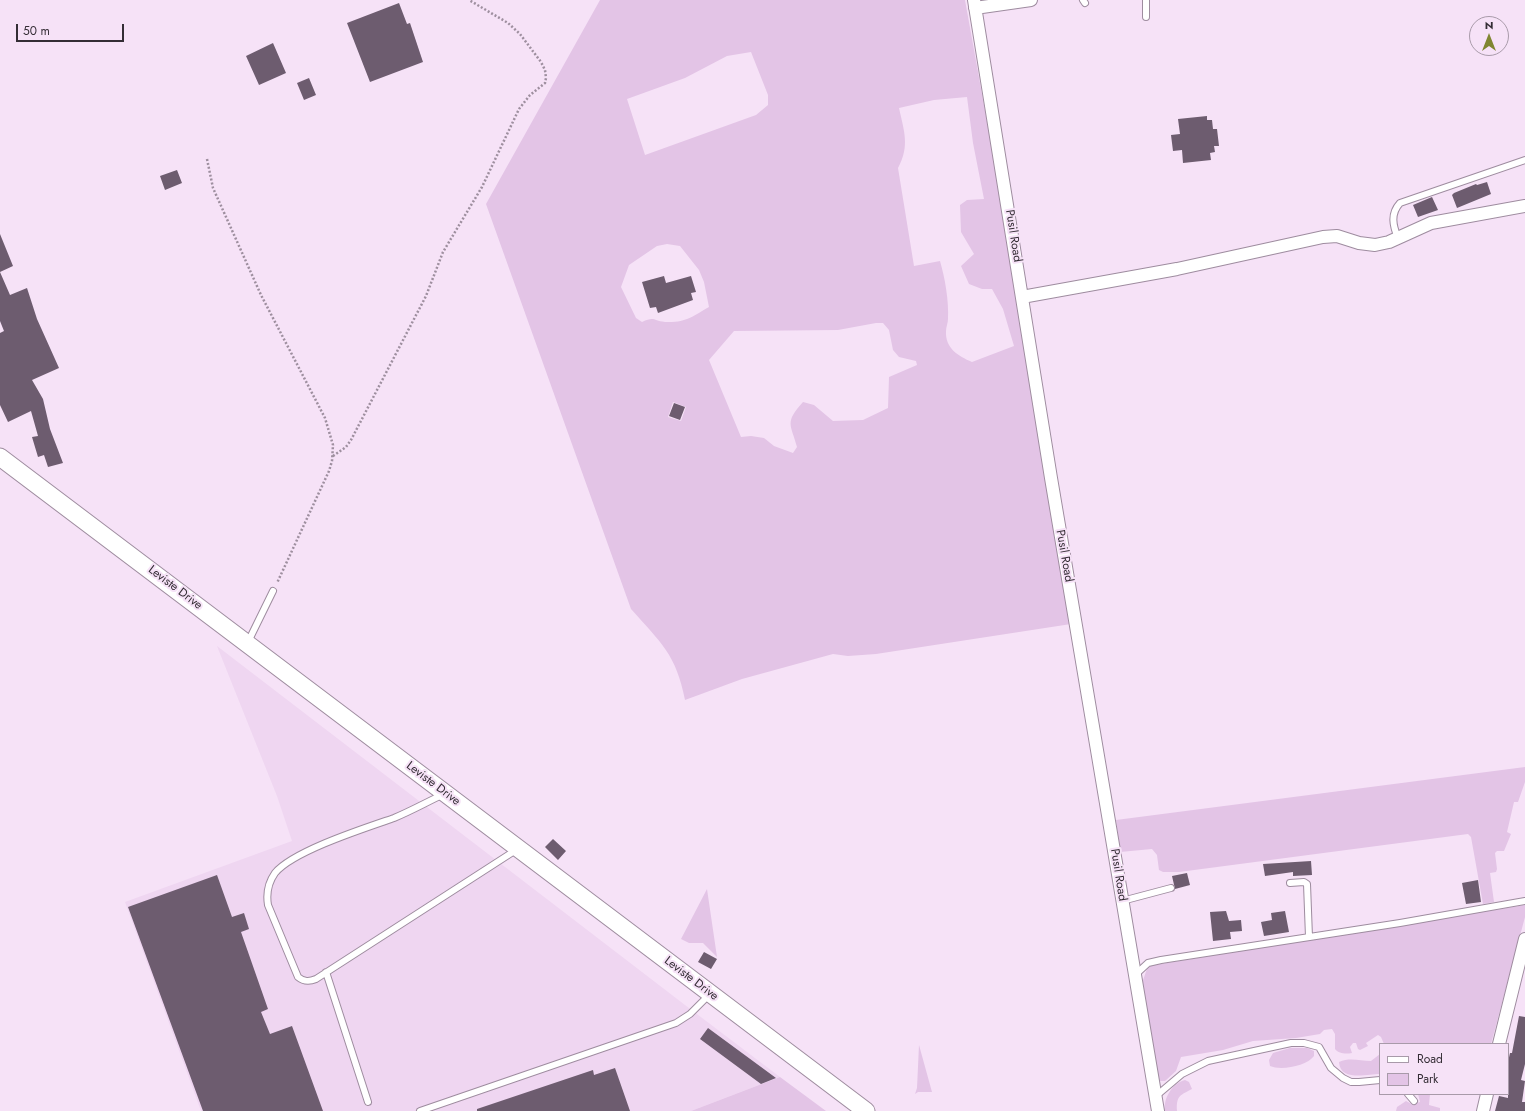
<!DOCTYPE html>
<style>
body{margin:0}
#map{position:relative;width:1525px;height:1111px;overflow:hidden;background:#f6e2f7;font-family:Jost,sans-serif}
canvas{display:block}
.legend{position:absolute;left:1379px;top:1043px;width:130px;height:52px;box-sizing:border-box;background:#f6e2f7;border:1px solid #a89aa9;margin:0;padding:5px 7px;list-style:none;font-size:12px;color:#342d35}
.legend li{display:flex;align-items:center;gap:8px;height:20px}
.legend b{width:20px;border:1px solid #a89aa9}
.north{position:absolute;left:1469px;top:16px;width:40px;height:40px;box-sizing:border-box;background:#f6e2f7;border:1px solid #a89aa9;border-radius:50%;rotate:0deg;font-size:11px;font-weight:700;line-height:16px;text-align:center;color:#342d35}
.north::after{content:'';display:block;margin:auto;width:14px;height:18px;background:#808631;clip-path:polygon(50% 0,100% 100%,50% 72%,0 100%)}
.scale{position:absolute;left:16px;top:24px;width:108px;height:18px;box-sizing:border-box;border:2px solid #342d35;border-top:0;padding-left:5px;font-size:12px;line-height:14px;white-space:nowrap;color:#342d35;-webkit-text-stroke:3px #f6e2f7;paint-order:stroke}
</style>
<div id="map">
<canvas width="1525" height="1111"></canvas>
<ul class="legend">
<li><b style="height:5px;background:#fff"></b>Road</li>
<li><b style="height:11px;background:#e3c4e6"></b>Park</li>
</ul>
<div class="north">N</div>
<div class="scale">50 m</div>
</div>
<script>
const g = document.querySelector('canvas').getContext('2d');
g.lineJoin = 'round';
function paint(path, color) { g.fillStyle = color; g.fill(path, 'evenodd'); }
function stroke(path, color, width, dash) { g.strokeStyle = color; g.lineWidth = width; g.lineCap = dash ? 'butt' : 'round'; g.setLineDash(dash || []); g.stroke(path); }
function write(font, color, halo, rows, align = 'center') {
  g.font = font + ' Jost,sans-serif'; g.lineWidth = 4; g.setLineDash([]); g.textBaseline = 'middle'; g.strokeStyle = halo; g.fillStyle = color; for (const [text, x, y, turn = 0] of rows) {
    g.save(); g.translate(x, y); g.rotate((+turn || 0) * Math.PI / 180); g.textAlign = isNaN(turn) ? turn : align; if (halo) g.strokeText(text, 0, 0); g.fillText(text, 0, 0); g.restore();
  }
}
paint(new Path2D(`
 M217,646L685,1005L780,1077L691,1111H201L125,902L292,841L277,796Z`), '#efd6f1');
paint(new Path2D(`
 M600,0H965L1004,216L1071,624L876,654L848,656L833,654L742,679L685,700C676,654 661,643 631,609L486,204ZM751,52L768,95V105L756,115L645,155L627,99L685,78L727,56ZM967,97L973,143L984,199L967,200L960,205L961,232L974,254L961,266L969,284L982,289H992L1003,309L1014,346L972,362C958,356 945,348 946,331C946,327 948,323 948,319C949,301 945,278 940,261L914,266L898,168C910,146 904,131 899,108L934,100ZM667,244L680,246L699,270L704,282L709,307C693,316 686,323 665,322C653,321 655,316 642,322L636,318L621,287L629,265L657,246ZM876,323H883L889,330L893,350L899,357L916,361L917,365L889,377L888,408L863,420L833,421L814,405L803,402C784,423 791,424 797,447L793,453L774,446L764,438L751,436L741,437L709,360L734,331L838,330ZM673,402L686,407L681,421L668,417Z
 M1525,767V782L1518,802H1514L1507,832L1511,834L1504,851H1497L1495,853L1497,869L1496,872L1490,873L1494,902L1483,904L1471,837L1468,834L1179,872H1163L1159,870L1157,855L1152,849L1120,852L1116,820Z
 M707,889L717,957L703,943H689L681,939Z
 M1525,905V917L1491,1044H1384L1381,1037L1378,1035L1366,1043L1368,1046L1360,1050L1358,1049L1356,1043H1353L1350,1047L1352,1053C1346,1054 1339,1054 1335,1049V1034L1332,1029L1324,1030L1320,1034L1296,1038L1253,1041L1223,1050L1181,1057L1176,1071L1165,1081H1159L1142,983L1148,966Z
 M919,1045L932,1092H918L915,1094L917,1088Z
 M1290,1048H1307L1314,1051V1056C1307,1066 1281,1071 1270,1066L1269,1060L1273,1053Z
 M1380,1054V1074C1368,1074 1340,1082 1339,1062C1350,1057 1360,1061 1371,1061Z
 M780,1077L826,1111H691Z
 M1185,1080L1189,1082L1192,1089C1181,1095 1176,1095 1177,1111H1165C1163,1099 1172,1083 1185,1080Z
 M1418,1094H1430L1429,1105L1440,1108V1111H1396L1397,1107L1406,1101L1412,1104L1420,1102Z`), '#e3c4e6');
paint(new Path2D(`
 M399,3L407,24L410,23L423,62L370,82L347,23Z
 M273,43L286,73L259,85L246,56Z
 M309,78L316,95L304,100L297,83Z
 M1207,116V120H1212L1213,129H1217L1219,146H1214L1215,152L1210,153L1211,160L1183,163L1182,150L1173,151L1171,135L1180,134L1178,119Z
 M177,170L182,183L165,190L160,176Z
 M1487,182L1491,194L1457,208L1452,195L1454,193L1476,184L1477,185Z
 M1432,197L1438,210L1418,217L1413,205Z
 M0,234L13,266L0,272L10,295L27,288L37,319L59,368L32,380L43,399L50,429L63,463L48,467L44,455L38,457L32,437L38,436L31,411L8,422L0,405V333L4,331L0,321Z
 M664,276L666,283L691,276L696,292L691,293L693,300L658,313L656,307L650,308L642,282Z
 M674,403L685,407L680,420L669,416Z
 M553,839L566,851L558,860L545,847Z
 M1311,861L1312,875L1293,876V872L1265,876L1263,864Z
 M1187,873L1190,885L1175,889L1172,876Z
 M217,875L232,917L244,913L249,929L241,932L268,1009L261,1012L270,1034L292,1026L323,1111H203L128,907Z
 M1478,880L1481,902L1466,904L1462,883Z
 M1226,911L1229,921L1241,920L1242,931L1230,932L1231,939L1213,941L1210,912Z
 M1285,911L1289,932L1264,936L1261,922L1272,920L1271,913Z
 M704,952L717,959L711,969L698,962Z
 M1519,1016L1525,1017V1064L1521,1080L1525,1081L1522,1102H1525V1111H1495L1499,1096L1508,1098V1062L1510,1053H1512Z
 M708,1028L776,1078L761,1084L700,1039Z
 M615,1068L630,1111H477V1109L593,1070L594,1075Z`), '#6d5c6f');
const service = new Path2D(`
 M1083,0L1085,3
 M1146,17V0
 M1398,238C1393,226 1390,214 1400,203L1525,160
 M248,642L273,591
 M444,794C427,802 411,811 394,818C365,828 293,851 275,873C268,883 266,893 268,905L298,977C304,982 309,982 316,979L516,850
 M1290,883L1304,882L1307,884L1309,937
 M1122,901L1171,888
 M326,972L368,1102
 M1135,975L1148,963L1161,960L1400,923L1525,901
 M1408,1094L1414,1101
 M1156,1096L1182,1074L1208,1061L1291,1043H1304L1319,1047L1331,1068L1343,1078L1351,1082H1359L1380,1080
 M420,1111L676,1023L690,1014L709,995`);
const minor = new Path2D(`
 M974,0L1051,478L1158,1111
 M975,8L1031,0
 M1022,297L1177,269L1323,237L1337,236L1359,243L1375,245L1389,242L1431,223L1525,206
 M1499,1044L1525,939
 M1483,1111L1487,1094`);
const secondary = new Path2D(`
 M0,457L866,1111`);
stroke(service, '#9e8c9f', 8);
stroke(minor, '#9e8c9f', 14);
stroke(secondary, '#9e8c9f', 19);
stroke(new Path2D(`
 M207,159L213,188L261,295L325,418L333,445L332,461L329,471L277,583
 M333,456L346,447L351,440L426,296L443,252L482,187L519,109L530,95L545,83L546,78L545,70L541,62L520,34L508,23L469,0`), '#9e8f9f', 2.5, [2, 2]);
stroke(service, '#fff', 6);
stroke(minor, '#fff', 12);
stroke(secondary, '#fff', 17);
write('12px', '#342d35', '#f6e2f7', [
 ["Pusil Road",1013,236,81],
 ["Pusil Road",1064,556,80],
 ["Leviste Drive",175,588,37],
 ["Leviste Drive",433,784,37],
 ["Pusil Road",1118,875,81],
 ["Leviste Drive",691,979,37]
]);
</script>
